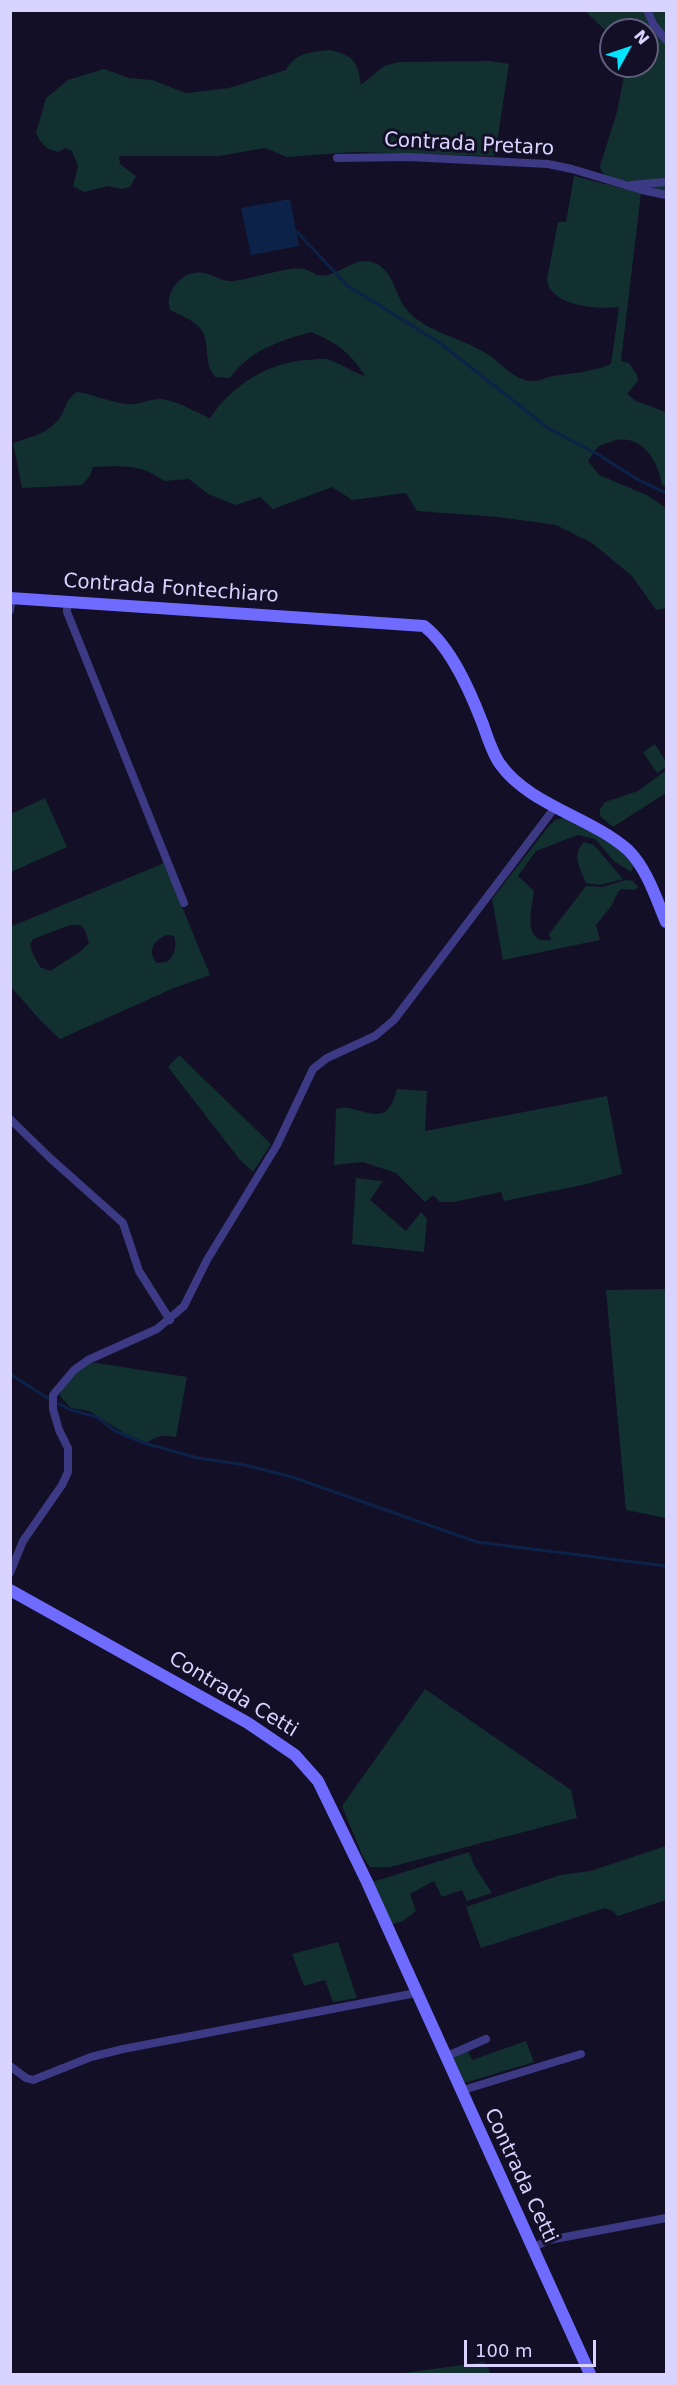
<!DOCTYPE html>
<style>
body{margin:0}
#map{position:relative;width:677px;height:2385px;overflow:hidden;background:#130f26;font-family:"DejaVu Sans",sans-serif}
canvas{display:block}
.frame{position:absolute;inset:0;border:12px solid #d9d4ff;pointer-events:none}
.north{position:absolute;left:599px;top:18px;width:60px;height:60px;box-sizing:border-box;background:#130f26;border:2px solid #625e7d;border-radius:50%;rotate:50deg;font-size:16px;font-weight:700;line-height:24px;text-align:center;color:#d9d4ff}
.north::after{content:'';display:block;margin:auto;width:21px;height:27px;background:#00e5ff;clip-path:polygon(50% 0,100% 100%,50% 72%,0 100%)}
.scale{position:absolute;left:464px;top:2340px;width:132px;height:27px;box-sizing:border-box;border:3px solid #d9d4ff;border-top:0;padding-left:8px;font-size:18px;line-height:21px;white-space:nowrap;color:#d9d4ff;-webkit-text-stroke:4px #130f26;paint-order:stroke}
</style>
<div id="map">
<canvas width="677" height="2385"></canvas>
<div class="frame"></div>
<div class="north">N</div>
<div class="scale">100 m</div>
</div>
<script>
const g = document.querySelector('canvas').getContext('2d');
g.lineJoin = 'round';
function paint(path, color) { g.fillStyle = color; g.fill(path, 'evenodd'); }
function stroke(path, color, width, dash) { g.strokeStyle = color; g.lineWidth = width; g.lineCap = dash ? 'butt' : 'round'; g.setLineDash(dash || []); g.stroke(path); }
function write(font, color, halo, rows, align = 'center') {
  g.font = font + ' "DejaVu Sans",sans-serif'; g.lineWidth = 6; g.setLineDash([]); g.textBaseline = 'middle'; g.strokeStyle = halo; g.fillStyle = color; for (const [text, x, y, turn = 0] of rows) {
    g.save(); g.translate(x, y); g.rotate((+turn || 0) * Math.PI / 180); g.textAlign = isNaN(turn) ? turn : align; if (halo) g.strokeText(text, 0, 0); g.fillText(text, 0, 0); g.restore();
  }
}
paint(new Path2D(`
 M590,10L666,11V191L641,187L643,183C629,179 603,184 600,166L617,112L626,66H647V30H611V36L587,13Z
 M331,50C355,57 357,61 361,85L384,66L399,62L490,61L509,64L495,156L355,152L287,157L265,148L219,156H119L120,164L136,176L130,187L122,189L108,186L84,192L73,186L78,166L72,151L65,148L58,152L48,149L40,141L36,133L46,98L68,80L104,69L129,78L152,80L186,93L229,88L286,70C296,52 311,52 331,50Z
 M574,176L641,193L621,361L629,363L637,375L638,381L627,394L636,401L666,412V487L662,485C658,460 641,433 613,441C609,443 603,444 599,446C595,450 591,457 588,461L599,475L647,495L666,508V608L656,610L632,576L592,543L556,525L498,517L417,511L406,493L352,500L332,487L273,509L260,497L236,505L208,494L189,479L164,481C141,463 121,466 93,467L90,476L82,485L22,488L13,443C29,438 48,433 59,419C67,408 64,401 77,392C94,394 108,402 126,404C137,406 150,398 162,399C178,401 195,412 210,418C232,385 269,362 307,360C313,360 320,358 326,359C339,362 352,372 365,376C350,352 337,343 311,332C279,341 250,350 230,378L215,377C202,361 212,341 199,327C192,319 179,315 170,310C164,292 183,269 203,273C213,274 222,282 233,281C252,279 289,266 304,269C309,270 313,273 317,275C338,280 355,252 377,264C393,272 396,296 406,309C426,333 464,338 489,355C503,365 513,379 531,381C538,382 546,377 553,376C573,373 592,372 611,364L619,307C598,310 549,306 547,279L558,222H566Z
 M655,744L666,762V793L613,827L600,816V809L605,802L638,791L665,771L666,767L657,773L643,752Z
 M45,798L67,847L11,872V814Z
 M563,818C586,820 620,847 634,866L631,872L614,861L595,839L578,835L536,851L518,876L534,891C532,909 521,944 551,940L549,934L586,886L602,887L626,880L633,881L638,887L635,890L622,889L618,892L612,905L596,925L600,940L503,960L492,899L548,827L555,820Z
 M584,842L594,845L623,879L600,885L586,883C580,868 571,855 584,842Z
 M164,863L210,975L174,988L60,1039L39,1019L12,988L10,982V927ZM70,925H80L85,930L89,943L81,951L50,971L40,967L32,952L30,944L33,939ZM167,935L174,936C177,946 175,955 167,962L157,963C147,952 153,940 167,935Z
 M179,1055L271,1144L253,1172L240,1160L168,1067Z
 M397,1089L427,1091L425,1131L607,1096L622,1174L587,1184L504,1201L501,1192L454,1202H440L433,1195L425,1202L396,1173L363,1162L334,1165L336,1109C360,1101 385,1136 397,1089Z
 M356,1178L383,1181L370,1200L406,1231L421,1212L427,1219L424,1252L352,1244Z
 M666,1289V1518L626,1510L606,1290Z
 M90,1362L187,1377L176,1437C165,1435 156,1435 147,1443L124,1433L89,1411L71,1408L60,1396C61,1381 78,1370 90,1362Z
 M425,1689L571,1790L577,1818L390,1867H370L363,1857L342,1806Z
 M666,1846V1900L618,1916L613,1911L605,1908L481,1948L466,1907L560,1875L590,1871Z
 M469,1852L475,1867L492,1893L467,1901L462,1890L442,1897L434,1881L410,1894L416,1911L403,1921L390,1925L372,1882Z
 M338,1942L357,1998L333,2002L325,1980L304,1986L292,1954Z
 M526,2041L534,2062L461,2084L449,2057L468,2051L472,2060Z
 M483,2362L486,2364L491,2374H397Z`), '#12302f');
paint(new Path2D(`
 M290,199L299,246L251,255L241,208Z`), '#0c2248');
stroke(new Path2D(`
 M297,232L348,286L440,343L548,428L599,455L637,479L666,493
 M10,1374L49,1399
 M59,1404L71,1410L97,1417L115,1431L144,1443L198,1458L245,1465L292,1477L477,1542L666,1566`), '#0c2248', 3);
stroke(new Path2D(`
 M647,10L653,24L666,40
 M337,158L409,157L548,164L572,169L642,190L666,195
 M630,185L666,182
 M67,601V612L184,903
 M10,610L12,598
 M10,1119L50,1158L123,1223L139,1271L170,1320
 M10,1573L23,1541L62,1485L68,1472V1448L59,1430L53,1409V1395L74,1370L88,1360L157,1329L184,1306L207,1260L277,1145L313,1069L327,1058L375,1036L394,1020L556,806
 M445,2057L486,2039
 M10,2066L26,2078L33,2080L91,2057L123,2049L416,1993
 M460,2091L581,2054
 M532,2248L549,2240L666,2218`), '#3d3a85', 8);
stroke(new Path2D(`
 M10,598L424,626C451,647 470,691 482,722C487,735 492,753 500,764C529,805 591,817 628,850C647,869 656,898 666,922
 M10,1590L248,1723L295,1755L318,1781L367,1882L590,2374`), '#6f6bff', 12);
write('20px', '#d9d4ff', '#130f26', [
 ["Contrada Pretaro",469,145,3],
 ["Contrada Fontechiaro",171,589,4],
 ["Contrada Cetti",233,1695,31],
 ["Contrada Cetti",520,2176,65]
]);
</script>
